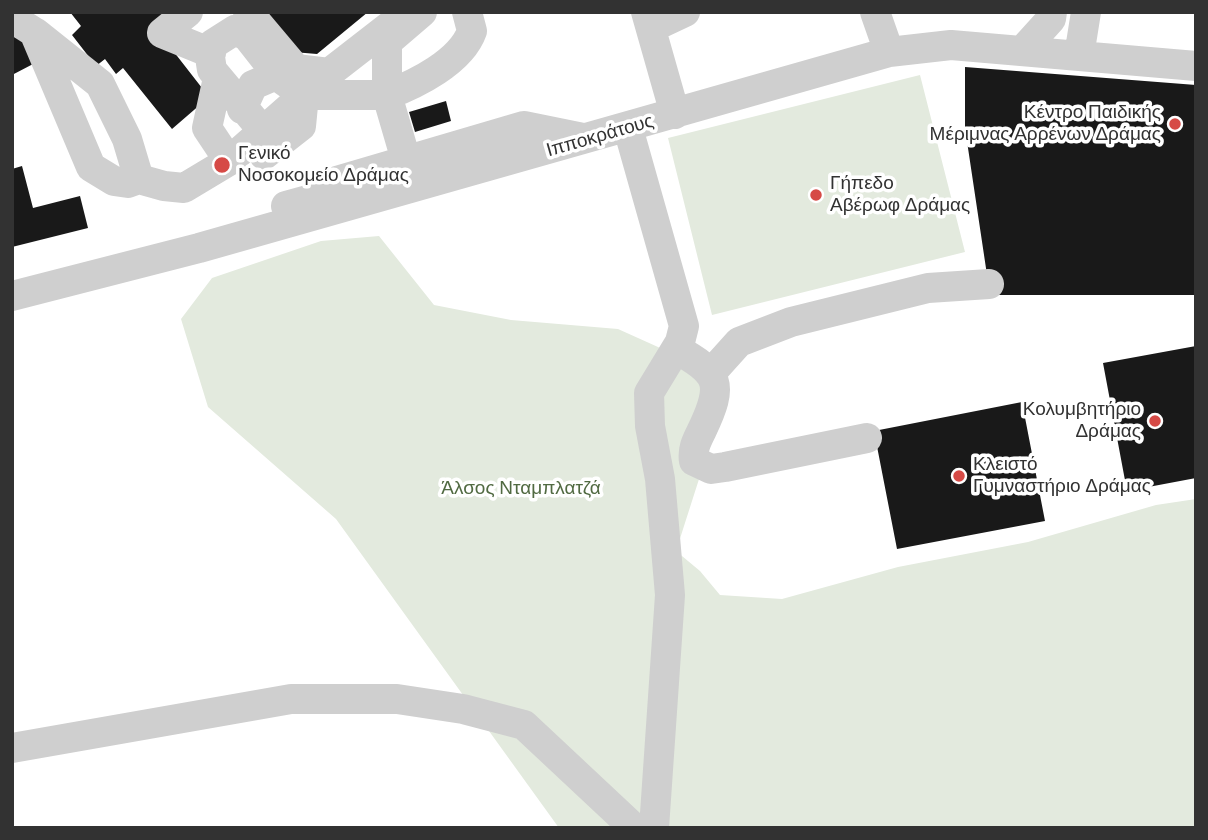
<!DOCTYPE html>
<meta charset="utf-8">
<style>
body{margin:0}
#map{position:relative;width:1208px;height:840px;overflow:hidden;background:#fff;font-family:Rubik,sans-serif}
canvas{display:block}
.frame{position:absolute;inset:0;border:14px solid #323232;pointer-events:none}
</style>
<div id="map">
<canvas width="1208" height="840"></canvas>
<div class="frame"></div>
</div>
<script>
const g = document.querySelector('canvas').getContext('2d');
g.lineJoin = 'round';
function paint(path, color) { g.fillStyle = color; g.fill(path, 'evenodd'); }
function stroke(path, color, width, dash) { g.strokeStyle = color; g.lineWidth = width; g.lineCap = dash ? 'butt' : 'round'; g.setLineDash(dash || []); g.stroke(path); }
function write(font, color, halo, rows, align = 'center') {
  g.font = font + ' Rubik,sans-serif'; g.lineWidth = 7; g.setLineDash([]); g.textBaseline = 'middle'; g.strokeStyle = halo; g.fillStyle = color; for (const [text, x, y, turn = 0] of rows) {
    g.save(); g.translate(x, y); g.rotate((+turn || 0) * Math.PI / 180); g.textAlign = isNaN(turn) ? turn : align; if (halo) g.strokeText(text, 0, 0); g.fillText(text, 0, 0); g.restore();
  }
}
paint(new Path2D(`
 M920,75L965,252L712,315L668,138Z
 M379,236L434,305L511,320L618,329L658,347L703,373L724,401L676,551L700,571L720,595L782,599L898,567L1028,542L1156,505L1196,499V828H559L336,519L208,407L181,319L212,278L321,241Z`), '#e3eade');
paint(new Path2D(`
 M70,12H168L153,25L209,97L172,129L123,68L116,74L105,59L96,66L72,35L81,26Z
 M264,12H368L317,54L293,52Z
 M17,30L35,63L12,75V32Z
 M965,67L1196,85V295H990L965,128Z
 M446,101L451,121L415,132L409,112Z
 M22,166L33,208L80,196L88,228L12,247V169Z
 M1196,346V478L1127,491L1103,363Z
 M1022,402L1045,521L897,549L874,431Z`), '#191919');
stroke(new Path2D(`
 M188,12L162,33L211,53
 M248,12L296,69L329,73L396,21
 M422,12L387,42V95C416,84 461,62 472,31L467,12
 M646,12L675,114
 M875,12L889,52
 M12,18L34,32L91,167L114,181L128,183L139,179L164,186L184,188L229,161L304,95H387L406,160
 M651,28L685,12
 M36,33L100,84L127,139L139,179
 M1022,51L1051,19L1052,12
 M1079,56L1086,12
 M218,78L207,128L229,161
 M242,109L253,85L274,76L280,78
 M628,128L684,326L680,342L649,393L650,426L660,479L670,595L654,828
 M263,131L212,70L210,57L213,44L235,30L247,36L280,78L304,95L301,126L264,155
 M286,206L315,198L337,181L524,126L583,138
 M12,296L199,248L889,52L951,45L1196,66
 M676,349C720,373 724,384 702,430C697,440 692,449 694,461L711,469L725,467L867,438
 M712,372L739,342L791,322L928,288L989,284
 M12,748L291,699H397L463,709L524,725L634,828`), '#cfcfcf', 30);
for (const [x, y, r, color] of [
 [1175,124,7,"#d64a46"],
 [222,165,9,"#d64a46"],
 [816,195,7,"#d64a46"],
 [1155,421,7,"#d64a46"],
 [959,476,7,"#d64a46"]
]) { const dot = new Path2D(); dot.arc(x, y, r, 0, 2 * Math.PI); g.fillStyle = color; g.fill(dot); stroke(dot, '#fff', 2.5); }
write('19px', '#323232', '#fff', [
 ["Κέντρο Παιδικής",1161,113,"right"],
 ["Μέριμνας Αρρένων Δράμας",1161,135,"right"],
 ["Γενικό",238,154],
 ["Νοσοκομείο Δράμας",238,176],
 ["Γήπεδο",830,184],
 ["Αβέρωφ Δράμας",830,206],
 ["Κολυμβητήριο",1141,410,"right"],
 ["Δράμας",1141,432,"right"],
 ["Κλειστό",973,465],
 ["Γυμναστήριο Δράμας",973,487]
], 'left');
write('19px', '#323232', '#fff', [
 ["Ιπποκράτους",600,136,-16]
]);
write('19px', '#516a42', '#fff', [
 ["Άλσος Νταμπλατζά",521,489]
]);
</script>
